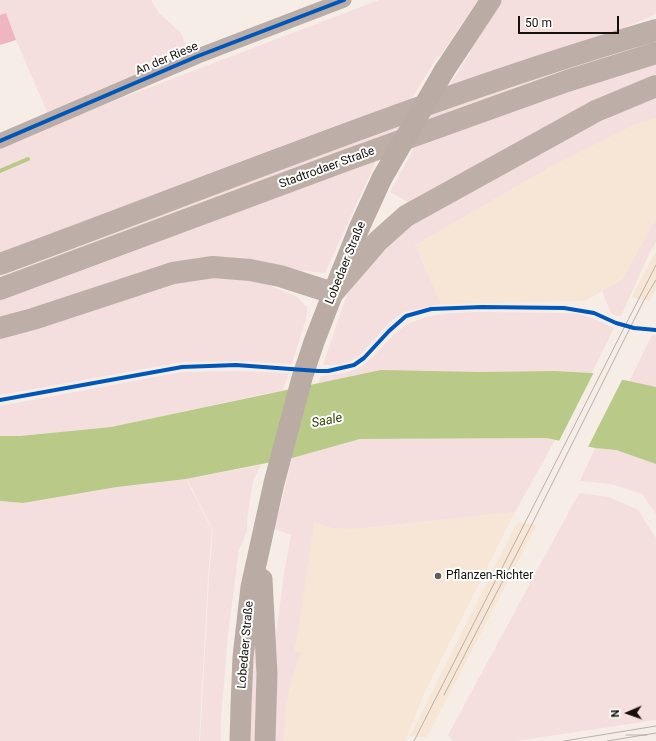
<!DOCTYPE html>
<meta charset="utf-8">
<style>
body{margin:0}
#map{position:relative;width:656px;height:741px;overflow:hidden;background:#f6eee6;font-family:Roboto,sans-serif}
canvas{display:block}
.north{position:absolute;left:608px;top:693px;width:40px;height:40px;-webkit-text-stroke:3px #fff;paint-order:stroke;rotate:268deg;font-size:11px;font-weight:700;line-height:16px;text-align:center;color:#17110b}
.north::after{content:'';display:block;margin:auto;width:14px;height:18px;background:#17110b;clip-path:polygon(50% 0,100% 100%,50% 72%,0 100%)}
.scale{position:absolute;left:518px;top:16px;width:101px;height:18px;box-sizing:border-box;border:2px solid #17110b;border-top:0;padding-left:5px;font-size:12px;line-height:14px;white-space:nowrap;color:#17110b;-webkit-text-stroke:3px #fff;paint-order:stroke}
</style>
<div id="map">
<canvas width="656" height="741"></canvas>
<div class="north">N</div>
<div class="scale">50 m</div>
</div>
<script>
const g = document.querySelector('canvas').getContext('2d');
g.lineJoin = 'round';
function paint(path, color) { g.fillStyle = color; g.fill(path, 'evenodd'); }
function stroke(path, color, width, dash) { g.strokeStyle = color; g.lineWidth = width; g.lineCap = dash ? 'butt' : 'round'; g.setLineDash(dash || []); g.stroke(path); }
function write(font, color, halo, rows, align = 'center') {
  g.font = font + ' Roboto,sans-serif'; g.lineWidth = 4; g.setLineDash([]); g.textBaseline = 'middle'; g.strokeStyle = halo; g.fillStyle = color; for (const [text, x, y, turn = 0] of rows) {
    g.save(); g.translate(x, y); g.rotate((+turn || 0) * Math.PI / 180); g.textAlign = isNaN(turn) ? turn : align; if (halo) g.strokeText(text, 0, 0); g.fillText(text, 0, 0); g.restore();
  }
}
paint(new Path2D(`
 M656,118V218L623,278L613,285L602,291L585,301L441,304L415,245L552,166L634,125Z
 M656,251V289L650,301L632,297L643,275Z
 M515,512L425,692L405,741H274L314,522L331,528L354,529Z
 M517,523L537,525L427,737L410,736Z`), '#f7e5d5');
paint(new Path2D(`
 M0,0H151L159,13L181,33L191,56L48,114L16,40L6,14L0,15Z
 M379,0H478L440,56L437,57L409,103L0,257V148L51,125Z
 M501,0H656V14L608,35L446,90L470,53L472,44Z
 M656,38V45L0,281V272L366,134Z
 M656,62V76L411,204L390,192L414,148L530,103Z
 M656,95V118L634,125L552,166L415,245L441,304L404,312L389,323L361,354L351,361L338,365H323L346,297L368,266L409,227L468,192L546,150L641,101Z
 M377,159L325,273L222,261L0,320V299Z
 M656,218V242L650,252L621,316H616L611,313L602,291L613,285L623,278Z
 M204,274L256,280L296,296L307,307V316L292,364L237,361L182,362L0,395V334Z
 M483,312L562,313L578,314L592,318L614,328L592,373L555,371L478,372L318,383L321,376C337,375 354,373 367,362C374,356 380,349 387,342C394,335 401,327 410,323C433,312 458,313 483,312Z
 M652,335H656V387L629,382Z
 M237,371L289,373L283,390L111,427L20,436H0V406L182,372Z
 M546,438L555,440L515,512L354,529L331,528L314,522L298,630L294,650L301,653L293,674L286,703L283,741H269L274,650L284,574L291,535L272,528L279,512L292,458L360,439Z
 M595,448L616,450L656,464V514L642,494L611,484L580,481Z
 M261,465L253,481L247,519V531L239,550L228,634L221,719V741H200L209,578L213,530L187,479Z
 M186,479L212,530L208,578L199,741H0V501L23,503L117,487Z
 M579,493L609,497L638,510L656,538V720L516,741H453L448,735Z
 M256,646L257,676L254,741H248L249,707L254,649Z`), '#f5dede');
paint(new Path2D(`
 M6,13L16,40L0,45V15Z`), '#efb6c0');
paint(new Path2D(`
 M381,370L478,372L555,371L592,373L656,387V464L616,450L595,448L546,438L360,439L292,458L186,479L117,487L23,503L0,501V436H20L111,427Z`), '#b8c988');
paint(new Path2D(`
 M594,372L623,378L587,449L558,443Z`), '#f6eee6');
stroke(new Path2D(`
 M0,171L28,159`), '#b8c988', 4);
stroke(new Path2D(`
 M0,141L198,56L344,0`), '#baada8', 15);
stroke(new Path2D(`
 M444,71L491,0
 M262,579L267,674L265,741
 M240,741L241,706L243,657L251,587L274,483L302,378L314,342L333,293L360,226L382,178`), '#baaba5', 21);
stroke(new Path2D(`
 M0,264C218,184 433,95 656,30
 M0,289L347,160L567,81L656,53
 M0,328L33,319L173,273L213,267L250,270L280,276L333,293L378,241L406,216L596,111L656,86`), '#bdaea8', 22);
stroke(new Path2D(`
 M444,695L531,526L644,300L656,280
 M626,735H647
 M414,741L656,265
 M564,741L656,726
 M607,741L656,733`), '#baafaa', 1);
stroke(new Path2D(`
 M382,178L444,71`), '#baaba5', 21);
stroke(new Path2D(`
 M0,141L198,56L344,0
 M0,400L182,367L236,365L318,371H328L354,365L364,358L389,331L406,316L431,309L482,307L564,308L594,313L616,323L634,328L656,330`), '#0057b8', 4);
for (const [x, y, r, color] of [
 [438,576,4,"#655e58"]
]) { const dot = new Path2D(); dot.arc(x, y, r, 0, 2 * Math.PI); g.fillStyle = color; g.fill(dot); stroke(dot, '#fff', 1.5); }
write('12px', '#17110b', '#fff', [
 ["An der Riese",167,59,-23],
 ["Stadtrodaer Straße",327,168,-20],
 ["Lobedaer Straße",346,263,-68],
 ["Lobedaer Straße",246,645,-85]
]);
write('12px', '#17110b', '#fff', [
 ["Pflanzen-Richter",446,576]
], 'left');
write('italic 13px', '#334300', '#fff', [
 ["Saale",327,421,-11]
]);
</script>
